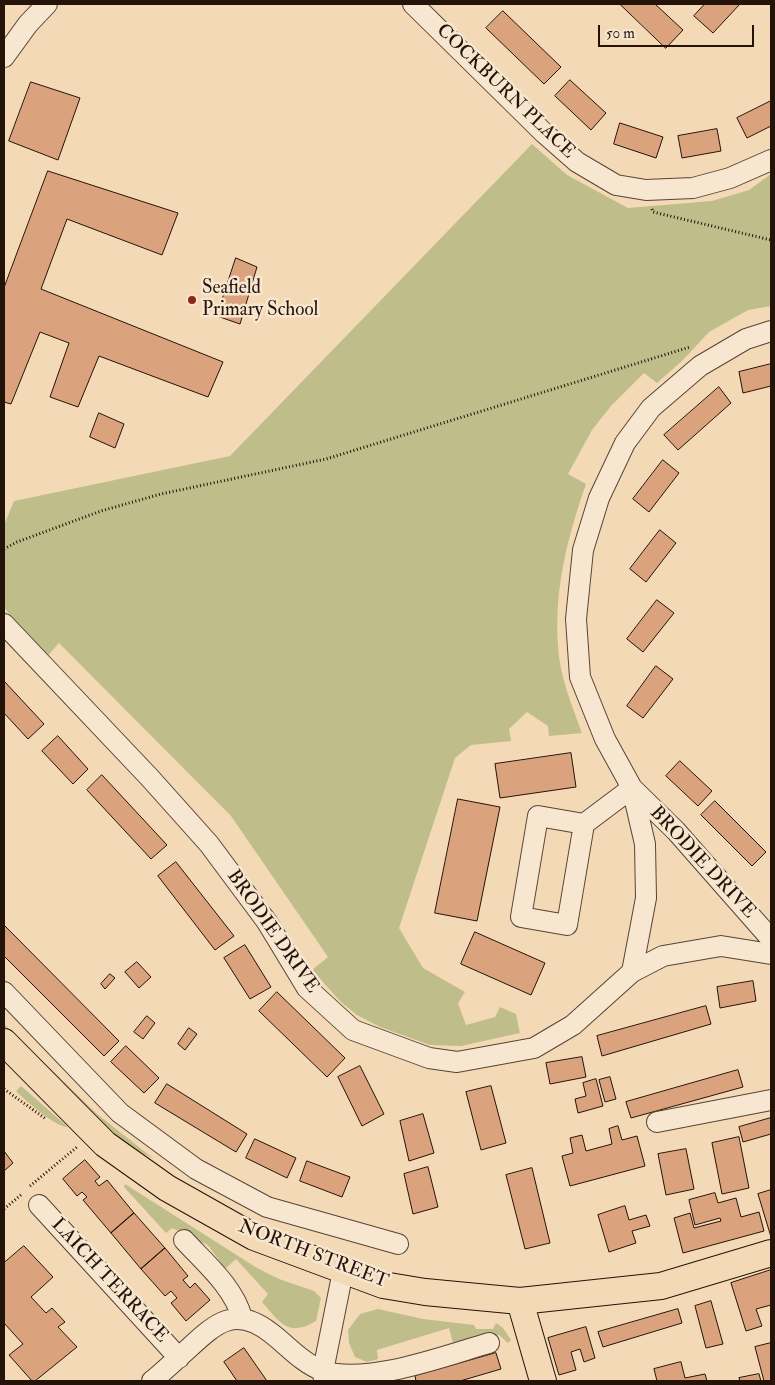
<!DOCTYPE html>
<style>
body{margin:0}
#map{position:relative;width:775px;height:1385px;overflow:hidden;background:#f3d9b6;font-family:"IM FELL Double Pica",serif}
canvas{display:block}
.frame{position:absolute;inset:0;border:5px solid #241308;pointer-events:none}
.scale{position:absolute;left:598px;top:25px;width:156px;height:22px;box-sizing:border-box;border:2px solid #241308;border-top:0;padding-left:6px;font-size:15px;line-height:18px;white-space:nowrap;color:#241308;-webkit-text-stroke:4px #f7e6d0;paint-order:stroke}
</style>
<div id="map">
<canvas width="775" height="1385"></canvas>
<div class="frame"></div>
<div class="scale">50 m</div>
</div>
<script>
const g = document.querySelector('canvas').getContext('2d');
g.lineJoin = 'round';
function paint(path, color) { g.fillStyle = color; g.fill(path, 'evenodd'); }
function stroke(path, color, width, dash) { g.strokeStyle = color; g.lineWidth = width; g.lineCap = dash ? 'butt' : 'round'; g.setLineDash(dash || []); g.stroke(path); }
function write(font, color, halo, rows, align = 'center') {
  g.font = font + ' "IM FELL Double Pica",serif'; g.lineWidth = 5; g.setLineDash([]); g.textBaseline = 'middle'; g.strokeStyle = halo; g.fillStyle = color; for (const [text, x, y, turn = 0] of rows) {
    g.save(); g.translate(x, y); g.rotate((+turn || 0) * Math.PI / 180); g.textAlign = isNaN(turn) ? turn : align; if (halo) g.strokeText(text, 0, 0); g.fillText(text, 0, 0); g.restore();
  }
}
paint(new Path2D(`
 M532,144L567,175L628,208L712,201L749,190L771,174V306L748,310L709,332L683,360L657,383L644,373L611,406L592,430L568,474L586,484C568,536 554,588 558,645C559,675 572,705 582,733L549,736L548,726L527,712L509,729L511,741L471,745L455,758L399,928L423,968L465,992L458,1003L466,1025L495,1017L500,1007L516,1014L520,1033L461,1046L430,1045L380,1027L357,1015L341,1002L312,970L328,957L231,816L59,643L44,660L4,607V525L14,501L230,456Z
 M4,1024L97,1114L154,1159L106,1134L4,1040Z
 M21,1086L68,1127C55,1127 25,1100 16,1091Z
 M125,1184L257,1268L279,1279L314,1291L321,1298L316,1321C287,1338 280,1322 262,1302L268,1294L236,1259L225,1269L208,1245L172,1228L166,1233L124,1187Z
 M378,1309L423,1319L474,1325L476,1329H493L496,1323L503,1328L511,1340L508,1343L499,1335H486L453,1343L449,1328L377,1350L378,1359L367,1362L355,1357L349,1343L348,1330L360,1314Z`), '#bfbe8b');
const building = new Path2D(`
 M620,4H655L683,30L666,48Z
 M705,4H740L713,33L694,16Z
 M503,11L561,67L544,84L486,28Z
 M570,80L606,113L591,130L555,96Z
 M31,82L80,98L58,160L9,141Z
 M771,101V126L747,138L737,118Z
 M620,123L663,137L656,158L614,144Z
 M717,129L721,151L682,158L678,136Z
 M48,171L178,213L162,255L67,219L41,289L223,362L208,397L99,356L78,407L50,397L69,343L40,332L11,404L4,402V288Z
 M236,258L257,267L240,324L217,316Z
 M771,364V386L743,393L739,372Z
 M719,387L731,403L678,450L664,435Z
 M99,413L124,424L115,448L90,437Z
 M663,460L679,473L649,512L633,499Z
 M660,530L676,543L646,582L630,569Z
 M657,600L674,613L643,652L627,639Z
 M656,666L673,679L643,718L627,706Z
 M4,681L44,724L28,739L4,713Z
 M58,736L88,769L73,784L42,751Z
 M571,753L576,787L500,798L495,764Z
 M680,761L712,791L698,806L666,776Z
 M102,775L167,845L151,859L87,790Z
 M458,799L500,807L477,921L435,913Z
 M715,801L766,852L752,866L701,815Z
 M176,862L234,936L215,950L158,876Z
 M4,925L119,1041L104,1056L4,956Z
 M475,932L545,963L531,995L461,964Z
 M245,945L271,987L250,999L224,958Z
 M137,962L151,977L139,988L125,972Z
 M110,974L115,978L105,989L101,984Z
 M753,981L756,1001L720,1008L717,987Z
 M277,992L345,1058L327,1077L259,1011Z
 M706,1006L711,1024L602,1056L597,1036Z
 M147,1016L155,1023L143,1039L134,1032Z
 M189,1028L197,1034L185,1050L178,1044Z
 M126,1046L159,1078L144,1093L111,1062Z
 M582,1057L586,1077L550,1084L546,1063Z
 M360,1066L384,1114L362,1126L338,1077Z
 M738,1070L743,1087L631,1118L626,1102Z
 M610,1077L616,1099L605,1102L599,1080Z
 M596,1079L603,1106L578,1113L575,1099L586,1096L583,1083Z
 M167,1084L247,1134L236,1152L155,1103Z
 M491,1086L506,1143L481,1150L466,1092Z
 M423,1114L434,1153L409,1161L400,1121Z
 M771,1118V1134L743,1142L739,1127Z
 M618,1126L622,1140L637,1136L645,1166L570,1186L562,1156L573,1153L570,1138L582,1135L586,1151L612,1144L609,1129Z
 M739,1137L749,1188L722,1194L712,1143Z
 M255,1139L296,1158L287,1178L246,1158Z
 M686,1149L694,1189L666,1195L658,1154Z
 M4,1151L13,1163L4,1171Z
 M85,1160L100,1177L95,1181L99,1186L107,1180L134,1213L111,1233L83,1200L87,1197L82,1192L77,1196L63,1179Z
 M307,1161L350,1177L342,1197L300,1181Z
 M428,1167L438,1207L413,1214L404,1174Z
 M532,1168L550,1243L525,1249L506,1175Z
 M771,1190V1237L758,1194Z
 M715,1193L718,1203L736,1198L741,1217L759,1212L764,1231L683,1253L674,1218L690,1213L694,1228L721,1221L720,1218L695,1225L689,1200Z
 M625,1206L629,1220L646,1215L650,1226L632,1231L636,1243L609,1252L598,1215Z
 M134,1213L165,1248L141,1269L111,1233Z
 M24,1246L53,1277L31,1297L46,1313L52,1308L65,1322L58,1327L77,1347L35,1381H32L9,1355L23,1344L4,1323V1263Z
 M165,1248L188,1276L183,1280L190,1288L195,1283L210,1300L186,1321L171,1303L177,1298L171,1291L165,1296L141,1269Z
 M771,1270V1305L756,1309L762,1326L746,1331L731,1283Z
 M711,1301L723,1344L706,1348L695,1306Z
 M678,1309L682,1323L603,1347L598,1332Z
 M586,1327L595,1358L584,1362L580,1349L571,1352L576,1370L559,1375L548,1338Z
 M771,1343V1381H764L755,1347Z
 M244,1348L267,1381H237L224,1362Z
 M496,1353L501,1369L460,1381H416L415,1376Z
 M681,1362L685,1378L705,1374L707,1381H657L654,1369Z
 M759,1374L761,1381H740L739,1378Z`);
paint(building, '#dba37d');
stroke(building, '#241308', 1);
const minor = new Path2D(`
 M413,4L544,133L577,162L616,185L646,190L693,188L730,178L771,160
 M4,57L28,24L47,4
 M4,624L150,778L209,844L267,922L307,988L353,1030L429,1058L457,1062L534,1048L573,1025L632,972L646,898L645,844L632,788L605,739L580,677L576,619L583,550L599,498L625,443L651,408L700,366L746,339L771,331
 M584,824L538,816L521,917L567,925L584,824L632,788L676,831L771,939
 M632,972L663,956L721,946L771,954
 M4,992L120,1113L196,1169L267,1207L398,1244
 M657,1122L771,1100
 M39,1205L179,1358
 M184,1240C205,1263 234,1287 242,1318
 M152,1381C165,1370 177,1359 189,1348C216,1323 236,1305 271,1333C287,1345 302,1363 323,1371C368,1385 444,1356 489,1343
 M324,1381L323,1371L343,1271`);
const major = new Path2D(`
 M4,1042L105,1144L167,1188L254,1237L383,1285L425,1292L520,1301L661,1286L771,1253
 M520,1301L543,1381`);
stroke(minor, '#584434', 22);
stroke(major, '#241308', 28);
stroke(new Path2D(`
 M652,209L653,212L771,240
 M4,549L17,542L101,511L161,494L326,459L690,347
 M4,1089L46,1119
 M30,1186L77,1147
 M4,1209L22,1194`), '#241308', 3, [1, 2.5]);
stroke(minor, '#f7e6d0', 20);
stroke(major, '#f3d9b6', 26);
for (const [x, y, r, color] of [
 [192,300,5,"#8f2418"]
]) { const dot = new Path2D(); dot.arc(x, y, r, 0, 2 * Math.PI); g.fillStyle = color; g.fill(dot); stroke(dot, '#f7e6d0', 2); }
write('19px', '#241308', '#f7e6d0', [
 ["COCKBURN PLACE",505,92,44],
 ["BRODIE DRIVE",702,863,47],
 ["BRODIE DRIVE",272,932,55],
 ["NORTH STREET",313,1255,21],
 ["LAICH TERRACE",109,1281,47]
]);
write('19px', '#241308', '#f7e6d0', [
 ["Seafield",202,289],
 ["Primary School",202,311]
], 'left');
</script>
